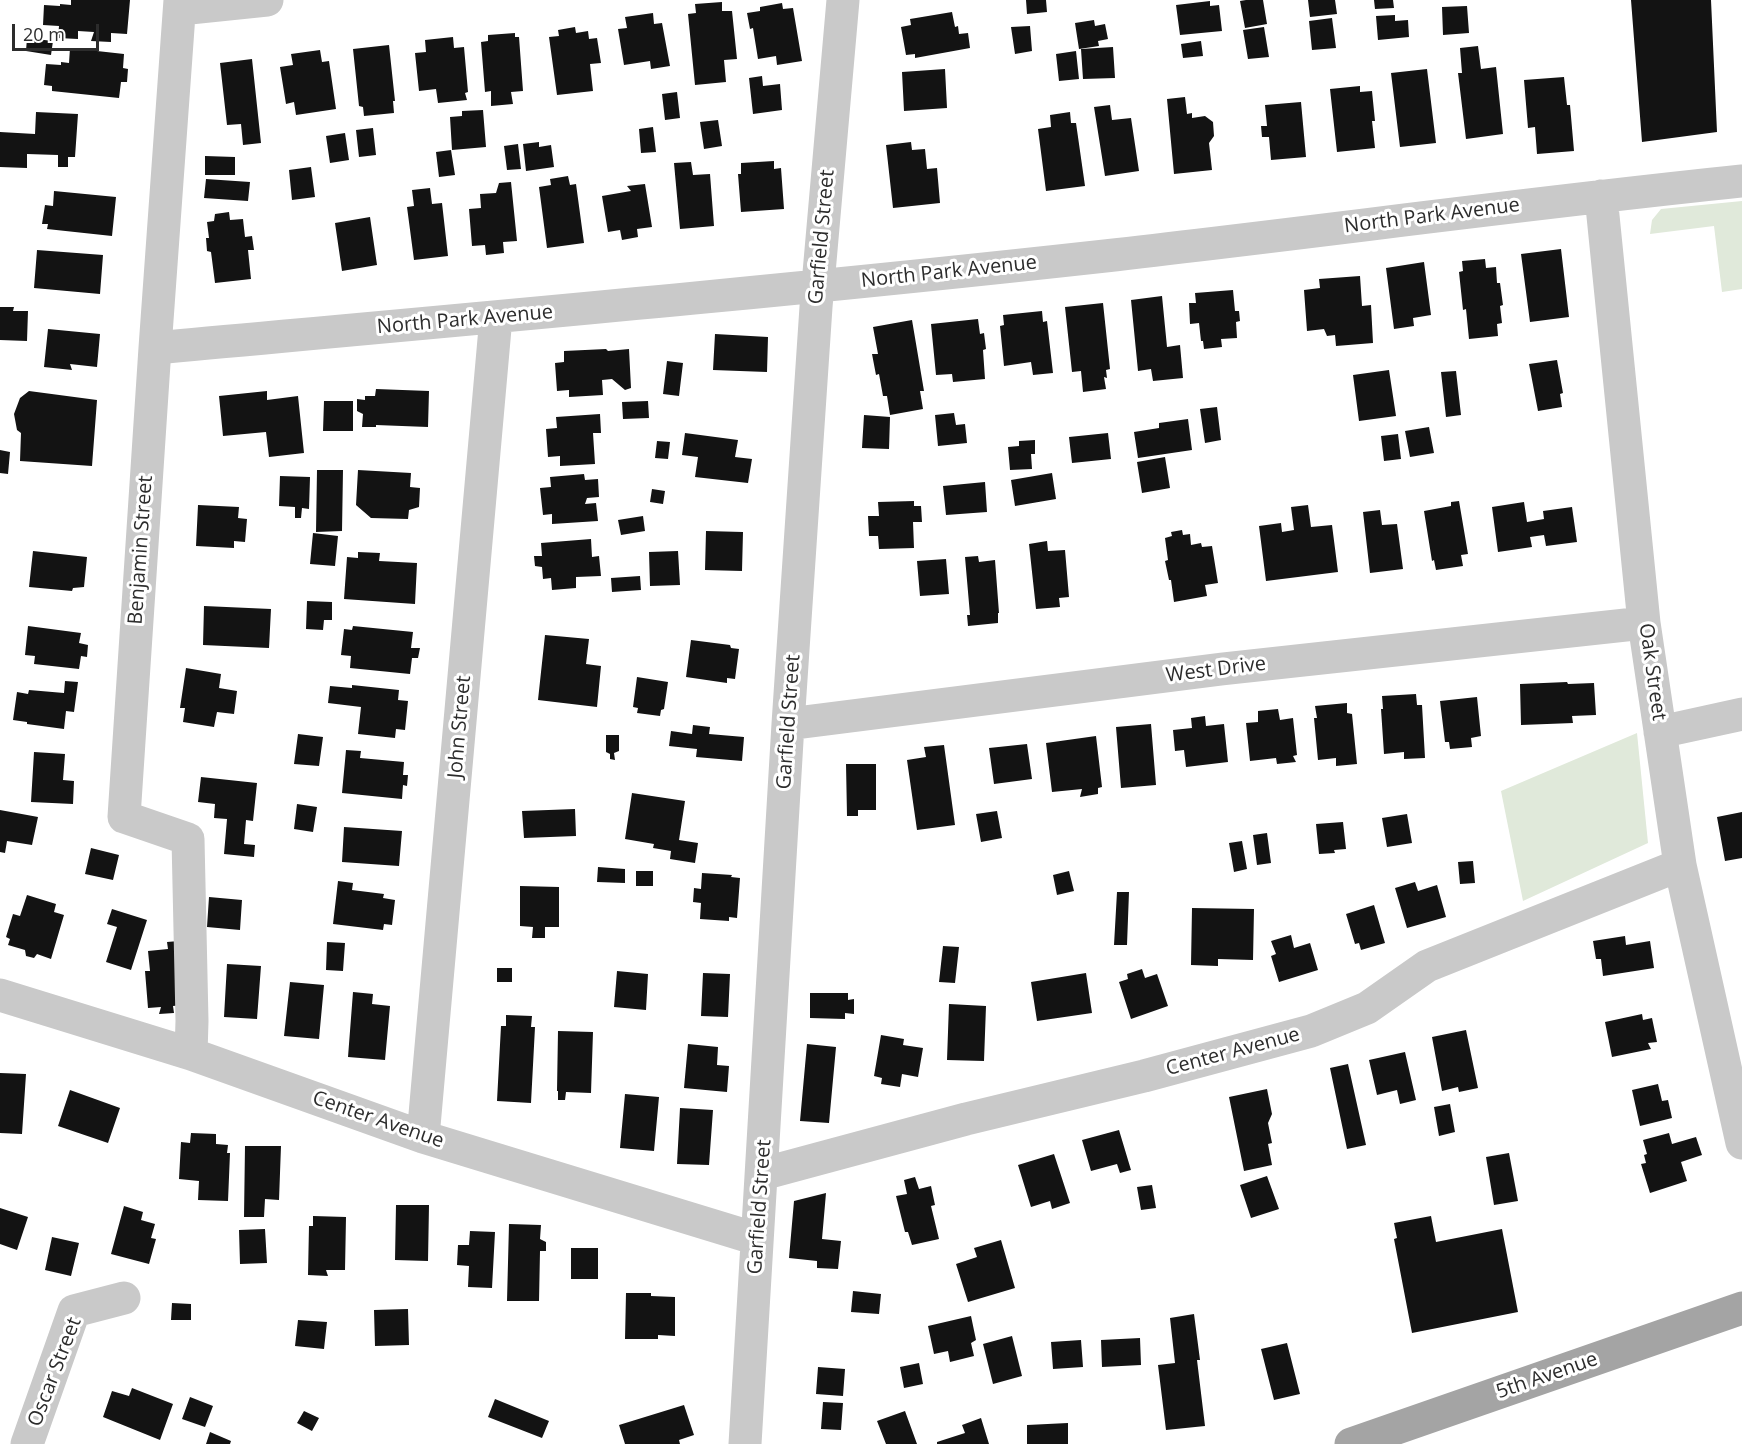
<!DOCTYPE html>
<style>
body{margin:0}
#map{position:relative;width:1742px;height:1444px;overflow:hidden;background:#fff;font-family:"Open Sans",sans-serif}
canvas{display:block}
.scale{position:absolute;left:12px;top:24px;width:87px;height:27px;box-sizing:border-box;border:3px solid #2c2c2c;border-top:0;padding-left:8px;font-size:18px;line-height:21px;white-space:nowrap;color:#2c2c2c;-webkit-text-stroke:4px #fff;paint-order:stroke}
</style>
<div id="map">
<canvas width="1742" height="1444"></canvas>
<div class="scale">20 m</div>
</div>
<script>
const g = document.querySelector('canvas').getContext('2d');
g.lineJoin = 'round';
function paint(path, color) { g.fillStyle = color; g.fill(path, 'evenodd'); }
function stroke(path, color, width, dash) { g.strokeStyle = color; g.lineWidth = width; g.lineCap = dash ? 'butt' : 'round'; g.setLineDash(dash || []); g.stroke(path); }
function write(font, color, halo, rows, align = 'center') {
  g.font = font + ' "Open Sans",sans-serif'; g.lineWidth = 6; g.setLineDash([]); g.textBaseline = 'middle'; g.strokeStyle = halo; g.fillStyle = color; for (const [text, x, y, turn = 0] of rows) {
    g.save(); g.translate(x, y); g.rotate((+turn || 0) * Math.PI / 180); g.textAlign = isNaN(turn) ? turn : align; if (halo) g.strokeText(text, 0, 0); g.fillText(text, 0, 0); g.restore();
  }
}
paint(new Path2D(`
 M1742,201V289L1722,292L1714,226L1650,234L1652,220L1661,209Z
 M1637,733L1648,843L1523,901L1501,791Z`), '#e0e9da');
paint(new Path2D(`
 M71,0H130L127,34L111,33V42L91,41L94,32L78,31V39L58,38L59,26L43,25L44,5L60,6V4L71,5Z
 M1026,0H1046L1047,12L1027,14Z
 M1246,0H1263L1267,24L1245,28L1240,1Z
 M1308,0H1335L1337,14L1310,17Z
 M1374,0H1393L1394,8L1375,9Z
 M1631,0H1711L1717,132L1642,142Z
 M1210,1V6L1219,5L1222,31L1180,35L1176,5Z
 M722,2V11H732L737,59L724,60L726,82L695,85L688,14L696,13L695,4Z
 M782,3L783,9L793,8L802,61L777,65L776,56L758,59L753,28L750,29L747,13L760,11V7Z
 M1467,6L1469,33L1443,35L1442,7Z
 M952,12L955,27L958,26L959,34L968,33L970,48L915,58V54L906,55L901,27L911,25L910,19Z
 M653,13L654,24L662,23L670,66L651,69L650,61L624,65L618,29L627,28L625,17Z
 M1395,15V21L1408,20L1409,37L1378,40L1376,16Z
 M1332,18L1336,48L1312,50L1309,21Z
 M1094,20L1095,26L1105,24L1108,39L1098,41L1099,46L1079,49L1075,23Z
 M1030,26L1032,51L1015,54L1011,27Z
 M575,27L576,33L588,31L589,39L597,38L601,63L590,64L593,91L557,95L549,37L559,36L558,30Z
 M1264,27L1269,57L1248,59L1243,30Z
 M515,33V37H519L523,91L511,92L513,104L491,106V91L485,92L481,42L488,41V35Z
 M453,37L454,48L464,47L468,92L465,93L467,100L438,103L436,89L419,91L415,53L426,52L425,40Z
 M27,38L53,41L51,55L26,51Z
 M1201,41L1203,56L1183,58L1181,44Z
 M389,45L395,101H393L394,113L364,116L363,107L359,106L353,49Z
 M1478,46L1481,69L1496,67L1503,134L1466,139L1458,73H1462L1460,48Z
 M1113,47L1115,78L1083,79L1081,49Z
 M70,48L124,54L123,68L128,69L127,82H121L119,98L52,91V86L44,85L46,64L61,65V62L69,63Z
 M320,50L322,62L329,61L336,109L296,115L294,102L286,104L280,67L293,65L291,54Z
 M1076,51L1079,79L1059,81L1056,54Z
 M252,59L261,143L243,145L241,124L227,125L220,63Z
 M945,69L947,108L904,111L902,72Z
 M1427,69L1436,143L1400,147L1391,73Z
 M762,76L763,86L780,84L782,110L753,114L749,78Z
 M1564,77L1567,105H1570L1574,151L1537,154L1535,127L1528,128L1524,80Z
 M1360,86V92L1372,91L1375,121H1372L1375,148L1337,152L1330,89Z
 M677,92L680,118L665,120L662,94Z
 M1185,97L1187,114L1192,113V118L1205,116L1213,122L1214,136L1209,143L1212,170L1174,174L1167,99Z
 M1301,102L1306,157L1271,160L1269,137H1262L1261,126H1267L1265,105Z
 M1110,105L1112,120L1131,118L1139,171L1105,176L1094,107Z
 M483,110L486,147L452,150L450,117L462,116V111Z
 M36,112L78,114L75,157H68V167H58V155L27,154V168L0,167V132L35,134Z
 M1070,112L1071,123H1076L1085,186L1046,191L1038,129L1051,127L1050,115Z
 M718,120L722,146L704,149L700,122Z
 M653,127L656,152L641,153L639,129Z
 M373,128L376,155L359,157L356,130Z
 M345,133L349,160L330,163L326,136Z
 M539,142V147L551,145L554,167L526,171L523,144Z
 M911,142L912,150L925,149L927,169L937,168L940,203L893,208L886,145Z
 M518,144L521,169L507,170L504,146Z
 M451,150L455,175L439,177L436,152Z
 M205,156L235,157V175H205Z
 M774,161V169L781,168L784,209L741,212L738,174H741V163Z
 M691,162L693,175L710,174L714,226L680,229L674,163Z
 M311,167L315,197L292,200L289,170Z
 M568,176L570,185L576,184L584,243L547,248L539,187L551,185L550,179Z
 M206,179L250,182L248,201L204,198Z
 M511,182L517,241L503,242L504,253L486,255L485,245L472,246L469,209L481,208L480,194L496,193L499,183Z
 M645,184L652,227L637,229L638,237L622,240L620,230L608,232L602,196L631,191L627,186Z
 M430,188L432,204L442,203L448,256L414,260L407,207L414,206L412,190Z
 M54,191L116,197L112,236L47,229L48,224H42L45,205L53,206Z
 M229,212L230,220L243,219L245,237L252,236L254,250H248L251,279L215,283L211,252L207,251L206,238H209L207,222L214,221L215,214Z
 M370,217L377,265L342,271L335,223Z
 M1561,249L1569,317L1530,322L1521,254Z
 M37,250L103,255L100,294L34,288Z
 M1485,259L1486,268L1496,267L1497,283H1500L1503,305L1500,306L1502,323L1497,324L1498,336L1469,339L1466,309L1463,310L1459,272L1463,271L1462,261Z
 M1424,262L1431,315L1413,318L1414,326L1394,329L1386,268Z
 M1360,276L1362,306L1371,305L1373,343L1336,346L1335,335L1327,336L1324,329L1307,331L1304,290L1320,288L1319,279Z
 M1233,290L1235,311H1239L1240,321L1236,322L1237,338L1221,339L1222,347L1204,349L1203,341H1201L1199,323L1190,324L1189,303H1196L1195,293Z
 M1162,296L1167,347L1180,345L1183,378L1153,381L1151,369L1138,371L1131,300Z
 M1103,303L1110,369L1106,370L1107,378L1104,377L1106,389L1083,392L1081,371L1072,372L1065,307Z
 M0,307H14L13,311H28L27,341L0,340Z
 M1042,311L1043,322L1047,321L1053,373L1033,375L1031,362L1004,366L1000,326L1004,325L1003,315Z
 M978,319L980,334L984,333L986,349L983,350L985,379L953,382L952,374L936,375L931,324Z
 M912,320L924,391H920L923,409L890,415L887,396H883L879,374L876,375L872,354H878L873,327Z
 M48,329L100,334L97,367L70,364L72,370L44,367Z
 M715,334L768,337L767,372L713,370Z
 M606,349L608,351L629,349L631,388L625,390L612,379L602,380L603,395L569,397V390L557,391L555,363L564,362V351Z
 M1557,360L1563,393L1560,394L1562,407L1538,411L1529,364Z
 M667,361L683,363L679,396L663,394Z
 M1389,370L1396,416L1359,421L1353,375Z
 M1456,371L1461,415L1446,417L1441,372Z
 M376,389L429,391L428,427L376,425V427H362L363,414L357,411V399L365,400V396H375Z
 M29,391L97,400L92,466L20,461L21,433L17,430L14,414L20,398Z
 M267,391V400L298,396L304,453L269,457L266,432L223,436L219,396Z
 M324,401H353V431H323Z
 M648,401L649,418L623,419L622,402Z
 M1217,407L1221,440L1205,443L1200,409Z
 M954,413L956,425L965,424L967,443L938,446L935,415Z
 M600,414L601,433H593L595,464L560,466V456L548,457L546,429L557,428L556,417Z
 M864,415L890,417L889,449L862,448Z
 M1188,419L1192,450L1138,458L1134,432L1159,428V423Z
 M1429,427L1434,453L1410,457L1405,431Z
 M685,433L738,440L735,457L752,459L748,483L695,477L698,457L682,455Z
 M1108,433L1111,459L1072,463L1069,437Z
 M1398,434L1401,459L1384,461L1381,436Z
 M1035,440V454H1031L1032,469L1010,470L1008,447L1019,446V441Z
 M657,441L670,442L668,459L655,458Z
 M0,450L10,452L8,474L0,473Z
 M1165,457L1170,488L1142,493L1137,462Z
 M317,470H343L342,531L316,532Z
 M358,470L411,473L410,487L420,488L419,507L409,510L408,519L371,518L356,505Z
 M1052,473L1056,499L1015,506L1011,480Z
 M584,474L585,480L598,479L599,497L587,498L585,504L596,503L598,521L552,524V514L543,515L540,488L551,487L550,477Z
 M280,476L310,477L309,509L302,508L301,518H295V507L279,506Z
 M985,482L987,512L946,515L943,486Z
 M652,489L665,491L663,504L650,502Z
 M914,501V506H921L922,522H913L914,548L879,549L878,536H869L868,516H879L878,502Z
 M1459,501L1468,554L1461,555L1463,566L1436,570L1434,560L1432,561L1424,511L1451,506V502Z
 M1524,502L1527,522L1544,519L1543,511L1572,507L1577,542L1546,546L1544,535L1530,537L1532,547L1498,552L1492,507Z
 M198,505L239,507L238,518L247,519L245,542L234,541V548L196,546Z
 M1308,505L1311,527L1332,525L1338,572L1266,581L1259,526L1281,523L1282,532L1294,530L1291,507Z
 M1380,510L1382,525L1397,524L1403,569L1370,573L1363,512Z
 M643,516L645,531L621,535L618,520Z
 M1182,530L1183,535L1190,534L1191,545L1201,543L1202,547L1212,546L1218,583L1205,585L1207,596L1174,602L1171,580H1169L1165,561L1168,560L1165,538L1172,536L1171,532Z
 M706,531L743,532L742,571L705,570Z
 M313,533L338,536L335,566L310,564Z
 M591,539L592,557L599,556L601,576L576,577V588L552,590L551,578L543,579L542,567L535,566L534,556H542L541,543Z
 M1047,541L1048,551L1065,550L1069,597L1059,598L1060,607L1036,609L1029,544Z
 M33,551L87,557L84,587L73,588L72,591L29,587Z
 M678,551L680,585L650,586L649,552Z
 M358,552L380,553L379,561L417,563L415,604L344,599L347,557L358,558Z
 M978,556L979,562L995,560L999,613H998V623L968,626L967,615H970L965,557Z
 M946,559L949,594L920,596L917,561Z
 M640,576L641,590L612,592L611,578Z
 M307,601L332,602V620H324L323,630L306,629Z
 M204,606L271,609L269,648L203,645Z
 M28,626L81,633L79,643L88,645L87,657L81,656L79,669L34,664L35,656L25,655Z
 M353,626L413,632L411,648H420L418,658H412L410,674L350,668L351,656L341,655L344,629L352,630Z
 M545,635L589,639L586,664L601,666L597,707L538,700Z
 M691,640L730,645L731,648L739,649L735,679L727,678V683L686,677Z
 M186,668L221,674L219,688L237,691L234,714L217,712L214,727L183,722L185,708H180Z
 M637,677L668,682L664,709L661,710L660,716L637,713L638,708L633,707Z
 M65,681L78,682L74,712L66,711L64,729L27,724V722L13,720L17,692L28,694L29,690L64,693Z
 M1567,682L1568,684L1594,683L1596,715L1572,716L1573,723L1521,725L1520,684Z
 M352,685L399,690L398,700L408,701L405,730L396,729L395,738L358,734L361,707L328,703L330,686L352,688Z
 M1416,694L1417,705H1422L1425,758L1404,759V752L1384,754L1381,709H1383L1382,696Z
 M1477,697L1481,736L1471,738L1472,747L1450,749L1449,742H1445L1440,701Z
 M1347,703V713L1352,714L1357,764L1336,766V758L1318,760L1314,718H1317L1315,706Z
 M1278,709L1280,720L1293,718L1297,755L1293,756L1296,762L1277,764L1276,758L1250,761L1246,723L1258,722V711Z
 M1205,716L1206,726L1224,724L1228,762L1186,767L1184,750L1175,751L1173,730L1192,728L1191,718Z
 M1151,724L1156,785L1121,788L1116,727Z
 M693,725L710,727L709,734L744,737L742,761L696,757L697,749L669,746L671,731L692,734Z
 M298,734L323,737L319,766L294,764Z
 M606,735H619V751L614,753L615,760L610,759V754L606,752Z
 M1096,736L1102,787L1098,788V794L1080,797L1082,789L1052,792L1046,743Z
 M1027,744L1032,779L994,784L989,748Z
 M944,745L955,825L917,830L907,760L926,757L924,747Z
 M346,750L361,751L360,758L404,762L403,775H408L407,786L403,785L402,799L342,793Z
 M34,752L65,754L63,780L74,781L73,804L31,802Z
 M846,764H876V810H858V816H847Z
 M201,777L257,783L253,821L246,820L244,844L255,845L254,857L224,854L227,819L214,818L215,804L198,802Z
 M632,793L685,801L679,840L698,843L695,863L670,859L671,851L653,848L654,844L625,839Z
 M297,804L317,807L313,832L294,829Z
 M575,809L576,836L524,838L522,811Z
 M0,810L38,817L32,845L7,841L5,853L0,852Z
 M997,811L1002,838L981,842L976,814Z
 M1742,812V858L1725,861L1717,817Z
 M1407,814L1412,843L1387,847L1382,818Z
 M1343,822L1346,849L1334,850L1335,853L1319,854L1316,824Z
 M344,827L402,831L399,866L342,862Z
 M1267,833L1271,863L1257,865L1253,835Z
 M1242,841L1247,869L1234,872L1229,843Z
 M91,848L119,855L113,880L85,874Z
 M1473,861L1475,883L1460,884L1458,862Z
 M598,867L625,869V883L597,882Z
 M636,871H653V886H636Z
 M1069,871L1074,891L1057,895L1053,875Z
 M702,873L732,875L731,877L740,878L737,918L729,917V921L700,919L701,903L693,902L694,888L701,889Z
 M338,881L353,883L352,890L384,894L383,898L395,900L392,925L384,924L383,930L333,924Z
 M1415,882L1418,891L1437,885L1446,917L1407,928L1395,888Z
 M520,886L559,887V927H545V938H532L533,927L520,926Z
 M1117,892H1129L1127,945H1114Z
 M27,895L56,904L54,912L64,915L51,959L37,954L34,958L26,956L25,950L8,945L10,939L6,937L13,914L20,916Z
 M209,897L242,900L240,930L207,927Z
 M1374,905L1385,943L1361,950L1359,943L1355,944L1346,914Z
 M1192,908L1254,909L1253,960L1218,959V966L1191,965Z
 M112,909L147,920L131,970L106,962L117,927L107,924Z
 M1291,935L1294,948L1310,943L1318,970L1279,982L1271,956L1276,954L1271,941Z
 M1625,936L1626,945L1650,941L1654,968L1603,976L1601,959H1596L1593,941Z
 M179,941L183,1005L173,1006L174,1013L159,1014L161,1007L148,1008L145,971H150L148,951L168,949L167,942Z
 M327,942L345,943L343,971L326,970Z
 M943,946L959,947L955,983L939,982Z
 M227,964L261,966L257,1019L224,1017Z
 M497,968H512V982H497Z
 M1142,969L1145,978L1157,974L1168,1006L1131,1019L1119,982L1128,979L1127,974Z
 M617,971L648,974L646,1010L614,1007Z
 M703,973L730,974L728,1017L701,1016Z
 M1086,973L1092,1013L1037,1021L1031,982Z
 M290,982L324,985L319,1039L284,1036Z
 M353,992L373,994L372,1004L390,1006L385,1060L348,1057Z
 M810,993H848V1000L854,999V1014L845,1013V1019L810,1018Z
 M949,1004L986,1006L984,1061L947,1060Z
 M1642,1014L1643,1020L1652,1018L1657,1042L1648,1043L1651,1049L1612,1057L1605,1022Z
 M506,1015L532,1016L531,1027H535L531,1103L497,1101L501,1026H506Z
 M1466,1030L1478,1088L1459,1092L1458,1087L1442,1091L1432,1037Z
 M558,1031L593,1032L591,1093L566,1092L565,1100H558V1091H557Z
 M881,1035L904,1039L903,1045L923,1048L918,1077L902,1074L900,1087L881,1084L882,1078L874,1076Z
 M688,1044L718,1047L717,1065L729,1066L727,1092L684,1088Z
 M807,1044L836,1047L829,1123L800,1121Z
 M1405,1052L1416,1100L1400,1104L1397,1090L1377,1095L1369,1060Z
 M1348,1064L1366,1145L1347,1149L1330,1068Z
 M0,1073L26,1074L22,1134L0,1133Z
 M1658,1084L1662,1101L1668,1100L1672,1118L1640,1126L1632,1090Z
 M1267,1089L1272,1114L1268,1123L1272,1143L1268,1144L1272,1165L1244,1171L1229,1097Z
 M70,1090L120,1108L108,1143L58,1126Z
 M625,1094L659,1097L654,1151L620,1148Z
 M1450,1104L1455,1132L1439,1136L1434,1107Z
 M680,1108L713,1110L709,1165L677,1164Z
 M1119,1130L1131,1170L1120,1173L1117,1164L1091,1171L1082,1140Z
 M191,1133L216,1134V1144L228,1145L227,1153H230L228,1201L198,1200L199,1181L179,1179L181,1142L190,1143Z
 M1669,1133L1672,1144L1696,1137L1702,1155L1681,1162L1687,1181L1650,1193L1641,1164L1646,1163L1644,1155L1647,1154L1643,1140Z
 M245,1146H281L279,1200L265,1199L264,1217H244Z
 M1509,1153L1518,1201L1494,1205L1486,1157Z
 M1054,1154L1070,1203L1052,1209L1050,1201L1031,1207L1018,1165Z
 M1267,1176L1279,1209L1251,1218L1240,1185Z
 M915,1177L919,1189L931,1186L935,1205L931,1206L939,1239L912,1245L908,1232H905L896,1196L907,1194L904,1180Z
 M1152,1185L1156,1208L1141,1210L1137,1187Z
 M826,1193L822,1239L841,1241L838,1269L817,1268V1261L789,1258L794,1201Z
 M396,1205H429L428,1261L395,1260Z
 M124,1206L143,1212L141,1220L155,1224L151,1238L156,1239L149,1264L111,1254Z
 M0,1208L28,1217L17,1250L0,1244Z
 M313,1216L346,1217L345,1270H326L328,1276L308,1275L309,1226H313Z
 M1431,1216L1436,1242L1502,1229L1518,1312L1412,1333L1394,1239L1397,1238L1394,1223Z
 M509,1224L541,1225L540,1239L546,1242V1251H540L539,1301H507Z
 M265,1229L267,1263L240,1264L239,1230Z
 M470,1231L495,1232L492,1288L468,1287L469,1266L457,1265L458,1245H469Z
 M52,1237L79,1243L71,1276L45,1270Z
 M1001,1240L1015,1288L968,1302L956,1264L977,1257L974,1248Z
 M571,1248H598V1279H571Z
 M853,1291L881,1294L879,1314L851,1312Z
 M626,1293H651V1296L675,1297V1336L658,1335V1339H625Z
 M172,1303L191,1304V1320H171Z
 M408,1309L409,1345L375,1346L374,1310Z
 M1194,1314L1200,1360H1197L1205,1426L1166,1430L1158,1365L1175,1363L1170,1318Z
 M971,1316L976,1340L971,1343L974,1356L950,1362L948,1351L934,1354L928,1326Z
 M298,1320L327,1322L324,1349L295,1346Z
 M1012,1336L1022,1376L993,1384L983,1344Z
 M1140,1338L1141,1365L1102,1367L1101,1340Z
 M1081,1340L1083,1367L1053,1369L1051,1342Z
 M1287,1343L1300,1394L1274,1400L1261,1349Z
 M919,1363L923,1384L904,1388L900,1367Z
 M818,1367L845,1369L843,1396L816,1394Z
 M132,1388L173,1404L160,1440L103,1417L112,1391L129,1396Z
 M190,1397L213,1406L205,1427L182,1419Z
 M495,1399L549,1421L542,1438L488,1417Z
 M823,1402L843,1403L841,1430L821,1429Z
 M684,1405L694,1435L679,1440L680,1444H625L619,1425Z
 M304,1411L319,1418L312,1431L297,1423Z
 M905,1411L917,1444H886L877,1421Z
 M981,1418L989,1444H937V1442L965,1433L962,1425Z
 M1068,1423V1444H1027V1425Z
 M210,1432L231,1441L230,1444H206Z`), '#131313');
stroke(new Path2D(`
 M180,0L155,348L124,817L188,839L192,1021L191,1054
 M180,9L267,0
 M1601,196L1644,623L1680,865L1742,1143
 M155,348C471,319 788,291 1105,256C1317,232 1529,203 1742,181
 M788,724L1222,669L1644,623
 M1660,732L1742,714
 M0,995L191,1054L423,1137L757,1239
 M423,1137L496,317
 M762,1174L966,1119L1144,1076L1311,1031L1367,1008L1427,966L1680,865
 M27,1444L74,1311L124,1298
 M745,1444L788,724L816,307L843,0`), '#c9c9c9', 33);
stroke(new Path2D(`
 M1351,1444L1742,1308`), '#a4a4a4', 33);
write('20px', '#2c2c2c', '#fff', [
 ["North Park Avenue",1432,216,-7],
 ["Garfield Street",822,237,-85],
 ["North Park Avenue",949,272,-6],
 ["North Park Avenue",465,320,-5],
 ["Benjamin Street",141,550,-86],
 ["West Drive",1216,670,-7],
 ["Oak Street",1652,672,82],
 ["Garfield Street",789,722,-86],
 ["John Street",460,727,-85],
 ["Center Avenue",1233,1052,-15],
 ["Center Avenue",378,1120,19],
 ["Garfield Street",760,1207,-86],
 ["Oscar Street",55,1372,-69],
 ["5th Avenue",1547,1376,-19]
]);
</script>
